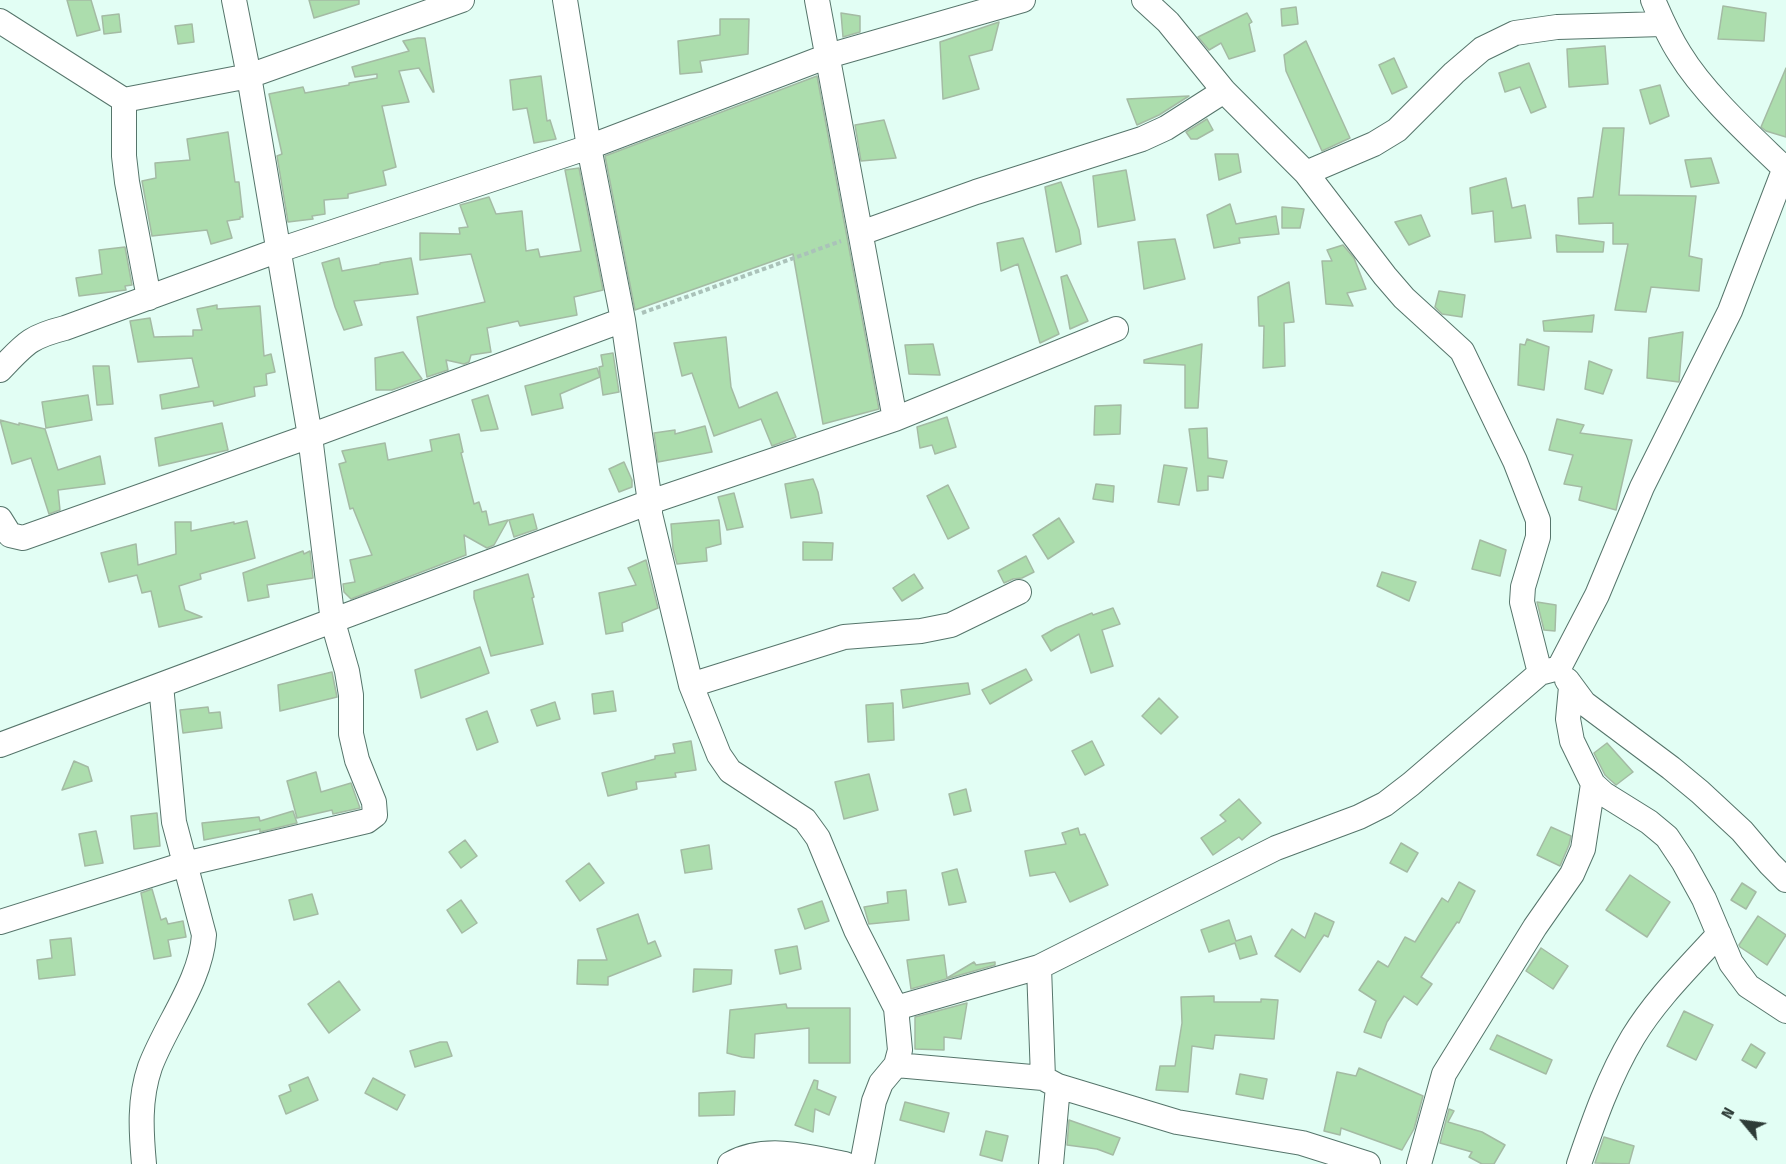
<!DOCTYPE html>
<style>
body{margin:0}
#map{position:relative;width:1786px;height:1164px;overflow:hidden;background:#e2fef4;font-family:"Fira Sans Condensed",sans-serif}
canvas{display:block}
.north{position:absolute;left:1714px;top:1092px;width:60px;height:60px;-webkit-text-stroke:4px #e2fef4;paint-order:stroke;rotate:299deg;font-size:16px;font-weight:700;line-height:24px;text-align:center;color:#2e3c37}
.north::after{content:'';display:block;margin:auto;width:21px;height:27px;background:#2e3c37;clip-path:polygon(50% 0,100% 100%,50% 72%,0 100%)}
</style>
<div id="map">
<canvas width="1786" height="1164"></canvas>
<div class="north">N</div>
</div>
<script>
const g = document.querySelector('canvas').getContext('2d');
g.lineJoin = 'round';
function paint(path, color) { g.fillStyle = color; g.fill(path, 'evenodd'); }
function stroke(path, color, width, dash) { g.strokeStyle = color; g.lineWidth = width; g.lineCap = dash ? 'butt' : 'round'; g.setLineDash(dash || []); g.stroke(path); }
const building = new Path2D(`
 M67,0H91L100,30L77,36Z
 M309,0H359V4L314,18Z
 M1723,6L1766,13L1764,41L1718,39Z
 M1296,7L1298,24L1282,26L1281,9Z
 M841,13L860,16V32L843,37Z
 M1247,13L1252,22L1249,24L1255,51L1229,59L1221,43L1209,50L1198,37Z
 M119,14L121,32L104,34L102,16Z
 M720,19H749L748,54L700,61L702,72L680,74L678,41L720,35Z
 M999,22L992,50L969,56L979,89L943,99L940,42Z
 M192,24L194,42L178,44L175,26Z
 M418,38H425L434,92H433L419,68L399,71L409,102L382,106L396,167L383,171L386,185L348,194V198L324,200L325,214L312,216L313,219L288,222L277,156L282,154L269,94L303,87L305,93L349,85V83L377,78V74L355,77L352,67L409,51L403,41Z
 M1306,41L1350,138L1322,151L1286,71L1284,55Z
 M1605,46L1608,84L1569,87L1567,49Z
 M1394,58L1407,87L1392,94L1379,65Z
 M1529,63L1546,107L1531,113L1520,87L1505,92L1499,73Z
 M1786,68V137L1766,131L1761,127Z
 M541,76L547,121L550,120L556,139L534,143L527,108L513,110L510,80Z
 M817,76L879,409L823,424L793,254L635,310L605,156Z
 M1660,85L1669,116L1650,124L1640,90Z
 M1189,96L1159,115L1137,125L1127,99Z
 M1207,119L1213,130L1197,139H1191L1186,132Z
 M884,120L896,158L861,161L855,125Z
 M1603,128H1624L1619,195L1696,196L1689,256L1702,259L1699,291L1651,287L1646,312L1615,310L1628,244H1613V223L1579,224L1578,198L1593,197Z
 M228,132L235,182H239L243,217H240V219L227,221L232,238L211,244L207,230L152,236L142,181L156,178L155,163L190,160L187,139Z
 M1215,154H1238L1241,172L1219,180Z
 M1711,158L1719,183L1691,187L1685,160Z
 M579,168L603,290L574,297L577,315L520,326L518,321L487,328L491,352L471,355L469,362L464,364L446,360L448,370L427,377L417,317L485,302L471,254L420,260V233L460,234L459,228L468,227L460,205L489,197L496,214L522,211L526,251L538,249L540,257L581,251L565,170Z
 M1126,170L1135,220L1098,227L1093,176Z
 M1506,178L1512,208L1525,205L1531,238L1495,242L1493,211L1472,214L1470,188Z
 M1061,182L1079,230L1081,244L1056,252L1045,187Z
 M1230,204L1236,224L1276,216L1279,234L1239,238L1240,243L1214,248L1207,215Z
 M1282,207L1304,209L1300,228H1282Z
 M1421,215L1430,236L1409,245L1395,222Z
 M1556,235L1604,242L1603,252H1557Z
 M1023,238L1059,334L1040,343L1018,264L1001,271L997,243Z
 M1175,239L1185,279L1144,289L1138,242Z
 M1343,245L1354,258L1366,289L1347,293L1353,306L1326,304L1322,261H1332L1327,250Z
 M125,247L132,285L125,286L126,290L79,296L76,278L102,274L99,250Z
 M339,258L342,271L380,264V263L411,258L418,294L354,301L362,325L344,330L335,307L322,263Z
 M1067,275L1088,321L1070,329L1061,277Z
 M1289,282L1294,322L1284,323L1285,366L1263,368L1264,326H1259L1258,297Z
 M1439,291L1465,295L1462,317L1442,314L1435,307Z
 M217,305V309L260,306L264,356L271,354L275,372L266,374L267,385L254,387L255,396L214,406L213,401L162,409L160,395L199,387L192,358L138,362L130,321L150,318L154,337L193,336V330H202L197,309Z
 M1594,315L1592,332L1544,331L1543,321Z
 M1683,332L1679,382L1647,378L1649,338Z
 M726,337L731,387L739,408L777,392L796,437L772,446L761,419L714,436L692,373L682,376L674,343Z
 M1527,339L1549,347L1544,390L1518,385L1520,344L1525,345Z
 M933,344L940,375L909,374L905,345Z
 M1202,344L1198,408H1185V365L1144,363V360Z
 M403,352L422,379L392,390H376L375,358Z
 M613,353L619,392L603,395L599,367L603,366L601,355Z
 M1589,361L1612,370L1603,394L1585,389Z
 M93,366H109L113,404L97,405Z
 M597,368L600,377L560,394L563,408L532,415L525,386Z
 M88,395L92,420L46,428L42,402Z
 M488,395L498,429L481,431L472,400Z
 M1121,405L1120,434L1094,435L1095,406Z
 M947,417L956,447L935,454L932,445L920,448L917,427Z
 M1557,419L1584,425L1580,433L1632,440L1616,510L1579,500L1582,487L1564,484L1573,455L1549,450Z
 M0,420L19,425V423L45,429L58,470L100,456L105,484L58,490L60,510L49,514L31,458L12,464Z
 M222,423L228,450L159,466L155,438Z
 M705,426L712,452L658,462L654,433L675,430V434Z
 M1207,428L1208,458L1227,461L1223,478L1208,476V490L1197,491L1189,429Z
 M459,434L463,452L461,453L474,504L479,502L482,512L486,511L489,525L508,520L494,545L487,548L464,535L466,555L351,599L344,592L343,584L355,582L350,560L372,555L353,508L350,509L339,464L346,462L342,451L385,443L388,460L432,451L430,440Z
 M624,462L632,480V487L619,492L609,469Z
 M1164,465L1187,468L1179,505L1158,502Z
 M813,479L818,492L822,513L791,518L785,484Z
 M1096,484L1114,486L1113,502L1093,499Z
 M948,485L969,528L948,539L927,496Z
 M734,493L743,527L727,530L718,497Z
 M533,514L537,529L514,537L509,520Z
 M1059,518L1074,542L1048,559L1033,535Z
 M719,520L721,544L706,548L707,561L677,564L673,549L671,524Z
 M247,521L255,558L200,574L201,579L179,586L185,610L202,617L159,627L151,591L142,593L137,575L109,582L101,553L136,544L138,565L176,554L175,522H191V531L234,522V524Z
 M1480,540L1506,550L1500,576L1472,569Z
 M803,542L833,543L832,560H803Z
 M303,551L304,554L310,551L313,578L267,585L269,597L248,601L243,573Z
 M1026,556L1034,572L1022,578L1013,579L1004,583L998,571Z
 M646,560L658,608L622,623L623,631L606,634L599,593L636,585L628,568Z
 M1382,572L1416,582L1409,601L1377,586Z
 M528,574L534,597L532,598L543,644L491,656L474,598V591Z
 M914,574L923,588L902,601L893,588Z
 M1537,602L1556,605L1555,631L1544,630Z
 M1113,608L1120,624L1102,630L1113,666L1091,673L1079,634L1051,651L1042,636L1056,628L1092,613L1093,615Z
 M480,647L489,673L421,698L415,670Z
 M1026,669L1032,680L990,704L982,690Z
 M332,672L337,697L280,711L278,685Z
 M968,683L970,694L903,708L901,690Z
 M613,691L616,711L594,714L592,694Z
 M1159,698L1178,717L1161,734L1142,716Z
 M555,702L560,719L537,726L531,710Z
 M893,703L894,740L868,742L866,705Z
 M208,707L209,713L220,712L222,728L183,733L180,710Z
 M487,711L498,742L477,750L466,719Z
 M691,741L696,770L675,773L676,777L636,782L637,789L608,796L602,773L655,759V756L675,753L673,744Z
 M1092,741L1104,765L1085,775L1072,751Z
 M1607,743L1633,772L1616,785L1605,775L1594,753Z
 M74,761L88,767L92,781L62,790Z
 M316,772L321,792L351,783L360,808L333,814L332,810L297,818L287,781Z
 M869,774L878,810L844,819L835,782Z
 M966,789L971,811L954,815L949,794Z
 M1239,799L1261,823L1242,840L1239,837L1213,855L1201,838L1226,821L1220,815Z
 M293,811L297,823L260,832V829L204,840L202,823L259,817L260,821Z
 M157,813L160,846L134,849L131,816Z
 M1551,827L1571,836L1569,845L1560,866L1537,855Z
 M1078,828L1080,835L1085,834L1108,885L1070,902L1055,872L1030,876L1025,851L1066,844L1062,833Z
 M96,831L103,863L85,866L79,834Z
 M465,840L477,856L461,868L449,852Z
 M1401,843L1418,853L1407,872L1390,863Z
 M709,845L712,869L685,873L681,850Z
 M589,863L604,883L580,901L566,881Z
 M957,869L966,902L949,905L942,873Z
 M1630,875L1670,902L1647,937L1606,910Z
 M1459,882L1475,891L1459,923L1457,922L1421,977L1432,984L1417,1005L1404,996L1387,1022L1381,1038L1364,1032L1376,1001L1359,990L1378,961L1388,967L1405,937L1415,942L1442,898L1448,902Z
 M1742,883L1756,892L1746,909L1731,900Z
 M152,889L161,920L166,918L168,924L183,921L186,937L168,940L171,956L154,959L141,893Z
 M906,890L909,920L869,924L864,907L888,903L887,892Z
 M312,894L318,914L294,920L289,900Z
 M461,900L477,923L462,933L447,910Z
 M822,901L829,921L805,929L798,909Z
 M1315,913L1334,922L1328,937L1324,935L1300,972L1275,956L1292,929L1305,938Z
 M638,914L648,944L655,941L661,956L608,977V985L577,984L578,960H607L597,929Z
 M1758,916L1786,935L1767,965L1740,947L1739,945Z
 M1229,920L1236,941L1251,936L1257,954L1240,959L1235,943L1209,952L1201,930Z
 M71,938L75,975L39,979L37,960L52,958L50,940Z
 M797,946L801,969L780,974L775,950Z
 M1541,948L1568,966L1553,989L1526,971Z
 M944,955L947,978L974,962L976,965L995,962V965L911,989L907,960Z
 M694,969L732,970L731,984L693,992Z
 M339,981L360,1010L329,1033L308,1004Z
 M1214,996V1002H1261V999L1278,1000L1274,1039L1215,1035L1213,1049L1192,1046L1188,1092L1156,1090L1160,1066H1175L1182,1023L1181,997Z
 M967,1003L961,1039L944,1037V1050L915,1049V1017Z
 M786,1004L787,1008H850V1063H809V1028L755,1034L754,1058L742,1057L727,1053L730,1010Z
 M1684,1011L1713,1025L1696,1060L1667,1046Z
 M1497,1035L1552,1060L1546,1074L1490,1049Z
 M440,1042H447L452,1056L415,1067L410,1051Z
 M1751,1044L1765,1053L1756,1068L1742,1060Z
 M1359,1068L1423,1096L1414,1129L1402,1150L1341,1128L1340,1135L1324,1131L1337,1072L1356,1076Z
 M1240,1074L1267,1079L1263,1099L1236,1094Z
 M308,1077L318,1100L286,1114L279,1096L291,1091L289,1085Z
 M373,1078L405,1095L397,1110L365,1093Z
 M814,1080L818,1081L817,1089L836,1097L829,1115L815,1109L813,1132L795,1125Z
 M735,1091L734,1115L699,1116V1093Z
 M905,1102L949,1113L944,1132L900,1120Z
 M1449,1109L1454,1111L1448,1122L1482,1132L1505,1145L1494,1164H1482L1469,1157L1472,1152L1440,1143Z
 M1069,1120L1120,1138L1113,1155L1097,1149L1067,1145Z
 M986,1131L1008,1136L1002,1161L980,1155Z
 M1604,1137L1634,1146L1629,1164L1595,1163Z`);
paint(building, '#acddad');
stroke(building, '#a4bba4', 1.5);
const minor = new Path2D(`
 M565,0L589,147L623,320L650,502V514L691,685L719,755L730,771L805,820L818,838L856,930L896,1008L900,1050L896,1065L881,1083L874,1101L862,1164
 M817,0L895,419
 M1144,0L1168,22L1224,91L1306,173L1385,276L1404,298L1462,351L1515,461L1538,520V537L1523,587L1522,602L1540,673
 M1653,0C1661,19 1669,37 1680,54C1705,95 1751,136 1786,170
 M0,21L124,100L249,76L462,0
 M124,100V156L127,182L149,298
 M1306,173L1374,144L1397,130L1454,73L1482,49L1515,33L1557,27L1663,24
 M861,233L976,192L1142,139L1166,128L1224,91
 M0,370C25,344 29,337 65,328L279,250L589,147L828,56L1023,0
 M0,519L10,535L23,538L310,436L623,320
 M1567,680L1584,703L1671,768L1700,792L1742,831L1770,864L1786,880
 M691,685L844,637L921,631L951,625L1019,592
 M1571,687L1568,719L1572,741L1593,784L1604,794L1649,822L1667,837L1683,861L1704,899L1731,963L1748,986L1786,1011
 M0,745L650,502L895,419L1116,329
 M0,922L185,864L367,821L375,815L374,802L357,760L351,734V695L347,671L333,622L310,436L249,76L234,0
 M1039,967L1043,1078
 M896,1008L1039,967L1276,848L1359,817L1385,804L1411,784L1540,673L1559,668L1597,595L1642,487L1730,311L1786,165
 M896,1065L1043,1078L1058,1086L1177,1122L1302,1143L1368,1164
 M144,1164C141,1131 139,1099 150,1067C166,1024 201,981 204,935L174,822L161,685
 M730,1164C766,1144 808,1157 845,1164
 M1051,1164L1058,1086
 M1419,1164L1444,1074L1535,927L1572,874L1583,849L1593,784
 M1579,1164C1594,1120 1609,1077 1633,1037C1656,999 1689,967 1719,934`);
stroke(minor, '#56756b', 26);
stroke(new Path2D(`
 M642,313L841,241`), '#aac2b9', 4, [4.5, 3]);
stroke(minor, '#fff', 24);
</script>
